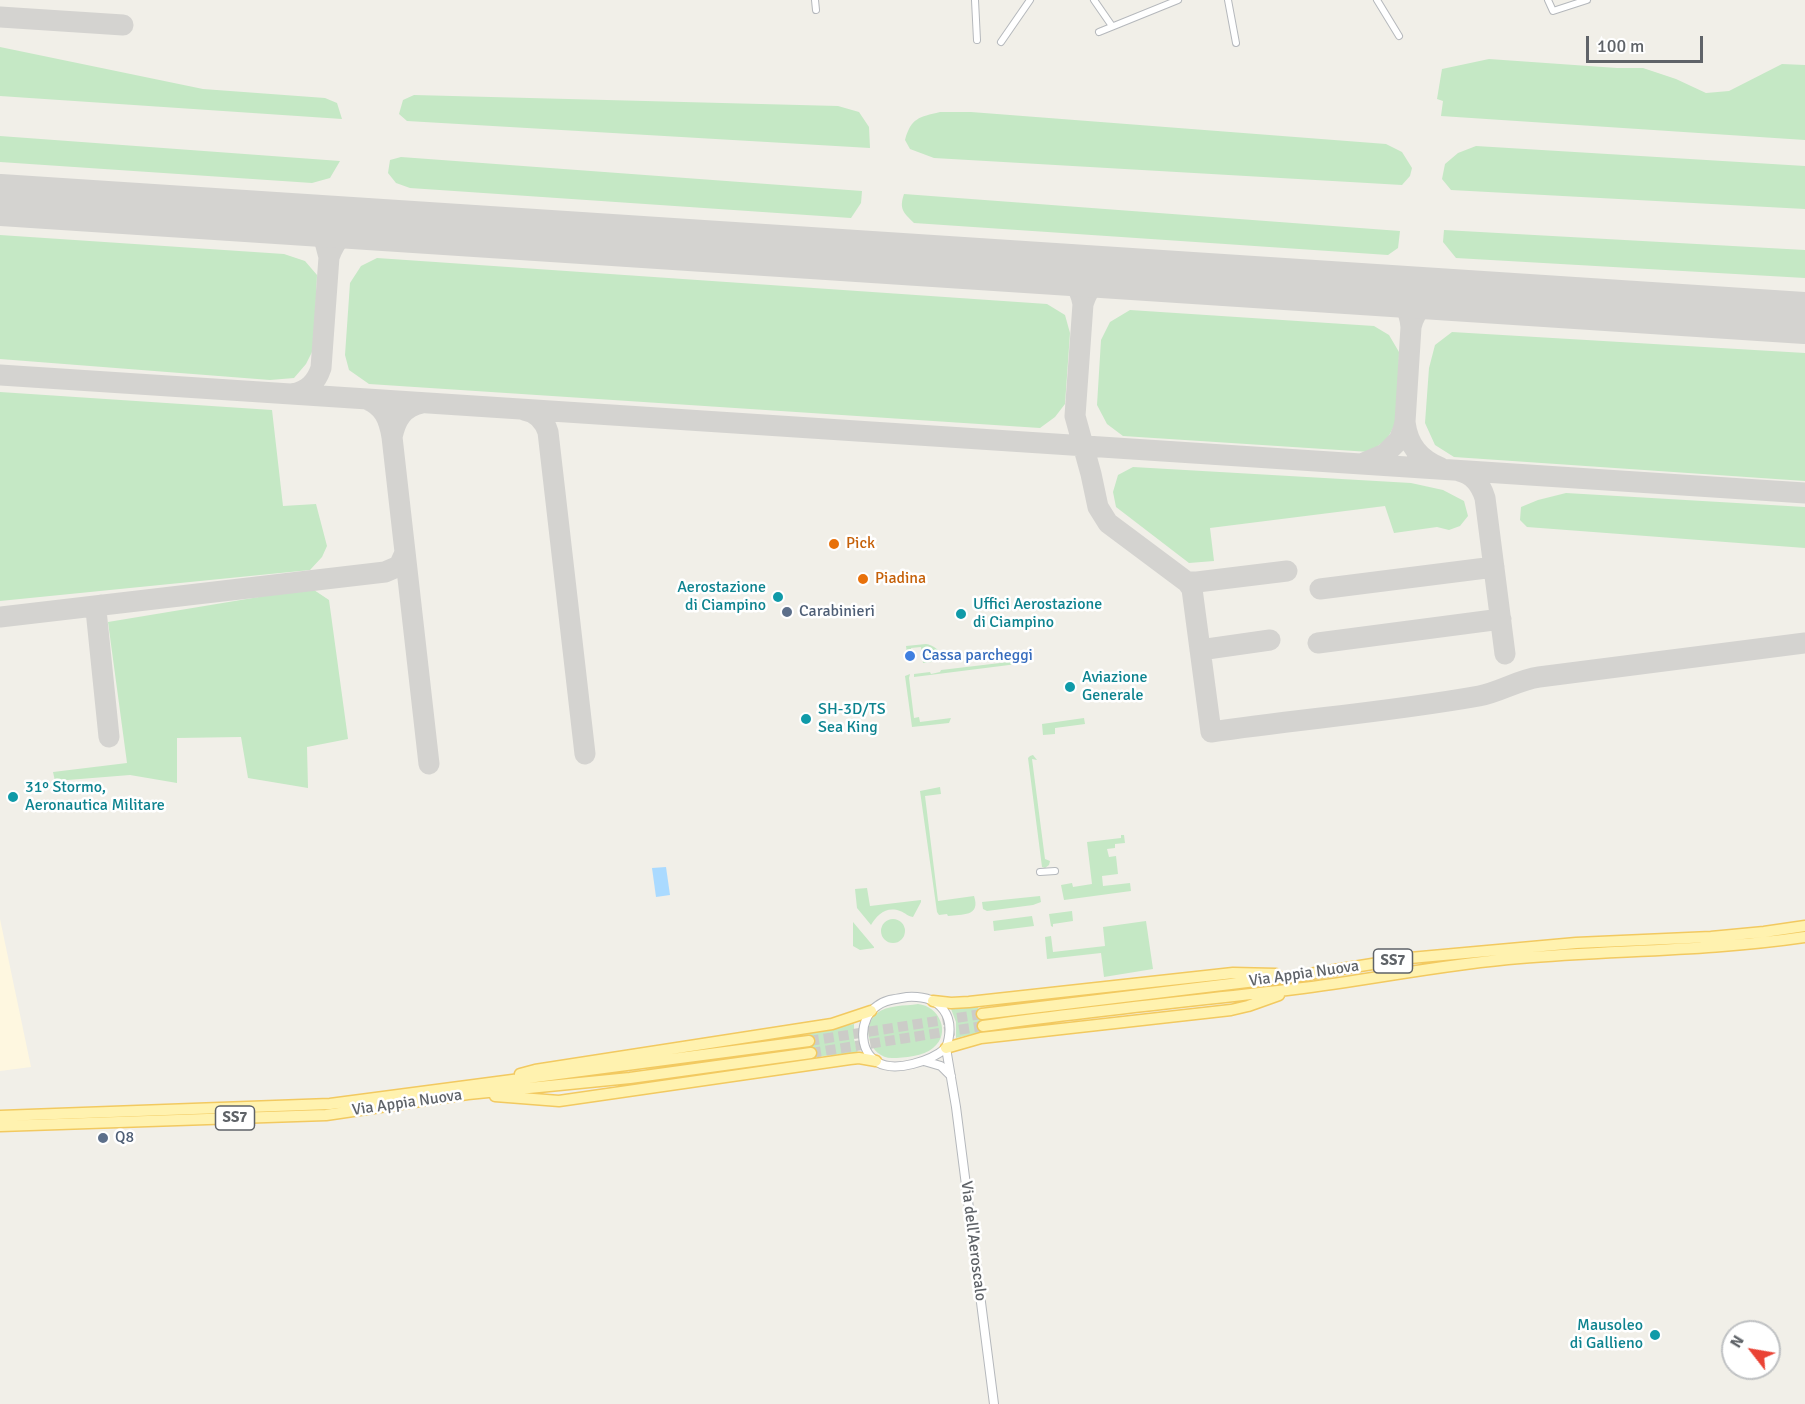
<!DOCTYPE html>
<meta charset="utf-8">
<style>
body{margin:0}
#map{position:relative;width:1805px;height:1404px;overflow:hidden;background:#f1efe8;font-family:Signika,sans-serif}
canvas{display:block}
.north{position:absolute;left:1721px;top:1320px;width:60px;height:60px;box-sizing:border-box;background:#fff;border:2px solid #bfc1c3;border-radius:50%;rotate:301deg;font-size:16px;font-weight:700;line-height:24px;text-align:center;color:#5f6368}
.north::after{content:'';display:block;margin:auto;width:21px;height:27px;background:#ea4335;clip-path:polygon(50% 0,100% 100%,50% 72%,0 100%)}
.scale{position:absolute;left:1586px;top:36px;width:117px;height:27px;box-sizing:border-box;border:3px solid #5f6368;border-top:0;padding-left:8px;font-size:18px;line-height:21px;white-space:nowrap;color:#5f6368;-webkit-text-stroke:4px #fff;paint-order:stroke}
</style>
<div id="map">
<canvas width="1805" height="1404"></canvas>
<div class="north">N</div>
<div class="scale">100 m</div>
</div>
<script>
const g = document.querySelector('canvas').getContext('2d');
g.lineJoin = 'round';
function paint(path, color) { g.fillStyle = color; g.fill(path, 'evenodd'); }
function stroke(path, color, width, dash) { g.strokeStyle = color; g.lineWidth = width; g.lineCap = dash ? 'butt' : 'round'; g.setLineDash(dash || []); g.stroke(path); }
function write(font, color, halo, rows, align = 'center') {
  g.font = font + ' Signika,sans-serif'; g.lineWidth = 5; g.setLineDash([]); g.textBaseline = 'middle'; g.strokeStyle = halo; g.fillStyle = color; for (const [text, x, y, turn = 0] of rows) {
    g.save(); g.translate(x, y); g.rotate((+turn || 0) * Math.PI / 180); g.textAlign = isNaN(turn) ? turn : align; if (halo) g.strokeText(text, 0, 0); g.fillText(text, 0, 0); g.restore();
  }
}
paint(new Path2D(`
 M0,919L31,1067L0,1071Z`), '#fef7e0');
paint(new Path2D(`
 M0,47L203,89L325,98L337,103L342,119L0,96Z
 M1489,59L1617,68H1643L1676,79L1706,93L1729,91L1782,64L1805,65V140L1441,116L1443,101L1437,99L1442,69Z
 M414,95L838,106L859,112L869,127L870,148L407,121L399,114L403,100Z
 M940,112H971L1386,144L1402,152L1412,168L1410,176L1402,185L934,158L910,149L905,140C911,118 919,117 940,112Z
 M0,136L340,161L330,178L312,183L0,162Z
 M1476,146L1805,166V209L1451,190L1442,179L1445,164L1458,153Z
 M401,157L862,191L861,203L851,218L410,188L396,183L388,173L390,160Z
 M904,194L1400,231L1398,248L1388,255L914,223C903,212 899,209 904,194Z
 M1444,230L1805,250V278L1456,258L1443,242Z
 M0,235L284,254L305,261L317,275L314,348L306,364L294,378L270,380L0,359Z
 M377,258L1047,304L1065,315L1070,333L1065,404L1055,417L1040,428L369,384L349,370L345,355L350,283L361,266Z
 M1130,310L1374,326L1389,335L1399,352L1398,419L1387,439L1370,452L1123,436L1107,424L1097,405L1101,340L1110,322Z
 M1452,332L1805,353V481L1454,457L1435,445L1425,423L1429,368L1435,345Z
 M0,392L272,410L283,506L316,504L327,546L322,557L310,570L0,601Z
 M1133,467L1411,483L1443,490L1464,501L1468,516L1460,526L1449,530L1437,527L1394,533L1385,506L1210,528L1214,561L1189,563L1116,507L1113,492L1118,475Z
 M1566,493L1805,507V548L1527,527L1520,520L1521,507L1538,500Z
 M314,590L329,600L348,739L307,747L308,788L248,778L241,737L177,738V783L130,775L55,781L53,772L127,763L108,622L295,591Z
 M926,644C933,645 940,650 942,657L940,661L923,663L921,647L911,648L912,653H907L906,646Z
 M1017,661V664L914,677V674L930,672L931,674L940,672L941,670Z
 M910,674L909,678L914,718L919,717L920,722L951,718L949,723L912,727L905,676Z
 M1084,718L1085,724L1055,728V734L1043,735L1042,724Z
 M1033,755L1037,760L1032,759L1045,859L1050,861L1049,865L1045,868L1042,867L1028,758L1030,756Z
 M940,787L941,794L925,796L938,901L974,896C981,917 962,914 948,916L947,914L939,915L937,912L920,791Z
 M1121,835H1124L1125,843L1115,844V848L1107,849L1109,857L1116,856L1118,874L1102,876L1103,886L1130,883L1131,891L1064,900L1061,885L1072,883L1073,887L1092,884L1087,842L1121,838Z
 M867,888L870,906L921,900V902L913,917C907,916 906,913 900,911C886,906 877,915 871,925L857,908L855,889Z
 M1040,896L1041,902L1033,905L987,911L983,909L982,902Z
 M1072,911L1073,921L1053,924V927L1051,926L1049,914Z
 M1032,916L1034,926L994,931L993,921Z
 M881 931a12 12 0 1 1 24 0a12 12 0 1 1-24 0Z
 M1146,921L1153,969L1104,977L1101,953L1047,959L1045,937L1051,936L1053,952L1105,946L1103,927Z
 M853,922L874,947V948L860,950L853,946Z
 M918,1004C939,1006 952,1033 933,1048C924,1056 904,1058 892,1058C870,1058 860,1027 877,1013C887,1005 905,1006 918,1004Z
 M978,1007L982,1032L956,1038V1022L951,1009Z
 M854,1024V1039L858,1053L811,1057L809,1032Z`), '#c5e8c5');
paint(new Path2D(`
 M666,867L670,895L656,897L652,868Z`), '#aadaff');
stroke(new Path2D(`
 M0,17L123,25
 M329,257C336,238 345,229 365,224
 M1045,268C1067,273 1079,281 1083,304L1075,416L1091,474L1098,507L1108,523L1187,582L1192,589L1211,732C1300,719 1390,712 1479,696C1500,692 1518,680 1539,677L1805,643
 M1083,304C1091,279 1103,275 1128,274
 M1411,327C1415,307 1431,297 1451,294
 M0,375L1805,493
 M293,394C308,390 316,383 321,368L329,257L324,238L310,223L304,220
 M366,399C384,406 389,419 392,437C396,419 403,407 422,403
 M524,410C537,412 544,420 548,432L585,754
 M1405,422C1408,445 1419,459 1441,468
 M392,437L429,764
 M1364,463L1385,454L1399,440L1403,430L1405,422L1411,327C1409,304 1400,297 1378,290
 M1459,471C1473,474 1481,485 1485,498L1505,654
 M1187,582H1197L1287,571
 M1320,589L1494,567
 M101,605L96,610L109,737
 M0,617L385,572L399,566L405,553
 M1318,643L1501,619
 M1200,650L1270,640`), '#d4d3d0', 21);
stroke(new Path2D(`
 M0,200L1805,318`), '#d4d3d0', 52);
stroke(new Path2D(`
 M809,1041L982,1014
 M811,1053L983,1026`), '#ccccc8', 10, [10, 5]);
const minor = new Path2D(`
 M815,0L816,10
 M975,0L977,40
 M1094,0L1112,26
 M1228,0L1236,43
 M1377,0L1399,36
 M1548,0L1553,11L1587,0
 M1099,32L1178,0
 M1001,42L1030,0
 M1040,872L1055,871`);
const tertiary = new Path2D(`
 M907,997C941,995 957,1016 946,1048C931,1061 895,1073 877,1062C858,1050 859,1018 877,1006C885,999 897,999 907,997Z
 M946,1048L956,1107L994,1404
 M924,1061L941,1066L951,1076`);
const primary = new Path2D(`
 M933,1001L951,1003L969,1002L1233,973L1276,974
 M982,1014L1297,976L1410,958L1576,943L1711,937L1764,932L1805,926
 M983,1026C1087,1011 1191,1001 1295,989C1370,980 1444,964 1520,958C1615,950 1710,951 1805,937
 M946,1048L981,1038L1231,1010L1248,1006L1279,995
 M520,1074L535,1070L832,1024L871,1011
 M495,1096L559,1101L850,1059L859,1058L876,1061
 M0,1116L330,1104L809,1041
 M0,1126L326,1115L468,1094L630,1078L811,1053`);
stroke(minor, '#b5b8bc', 8);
stroke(tertiary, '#b5b8bc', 10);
stroke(primary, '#f2c960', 13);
stroke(minor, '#fff', 6);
stroke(tertiary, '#fff', 8);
stroke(primary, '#fff2af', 10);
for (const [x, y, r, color] of [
 [834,544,6,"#e8710a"],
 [863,579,6,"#e8710a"],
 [778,597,6,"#0f9aa8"],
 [787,612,6,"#5c6f8a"],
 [961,614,6,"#0f9aa8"],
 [910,656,6,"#3f7fe0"],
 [1070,687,6,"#0f9aa8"],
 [806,719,6,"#0f9aa8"],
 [13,797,6,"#0f9aa8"],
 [103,1138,6,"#5c6f8a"],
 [1655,1335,6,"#0f9aa8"]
]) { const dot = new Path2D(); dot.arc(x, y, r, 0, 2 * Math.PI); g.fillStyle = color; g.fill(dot); stroke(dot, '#fff', 2); }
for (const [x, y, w] of [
 [1393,961,39],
 [235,1118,39]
]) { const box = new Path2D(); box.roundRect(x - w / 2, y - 12, w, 24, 4.5); g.fillStyle = '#fff'; g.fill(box); stroke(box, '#5f6368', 1.5); }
write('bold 15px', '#5f6368', null, [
 ["SS7",1393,961],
 ["SS7",235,1118]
]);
write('16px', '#c56008', '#fff', [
 ["Pick",846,544],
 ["Piadina",875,579]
], 'left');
write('16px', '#0d838f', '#fff', [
 ["Aerostazione",766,588,"right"],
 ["di Ciampino",766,606,"right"],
 ["Uffici Aerostazione",973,605],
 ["di Ciampino",973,623],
 ["Aviazione",1082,678],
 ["Generale",1082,696],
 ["SH-3D/TS",818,710],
 ["Sea King",818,728],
 ["31º Stormo,",25,788],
 ["Aeronautica Militare",25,806],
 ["Mausoleo",1643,1326,"right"],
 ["di Gallieno",1643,1344,"right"]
], 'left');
write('16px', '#4e5e75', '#fff', [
 ["Carabinieri",799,612],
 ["Q8",115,1138]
], 'left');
write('16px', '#366cbe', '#fff', [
 ["Cassa parcheggi",922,656]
], 'left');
write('16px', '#5f6368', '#fff', [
 ["Via Appia Nuova",1304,974,-8],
 ["Via Appia Nuova",407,1103,-8],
 ["Via dell'Aeroscalo",973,1241,83]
]);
</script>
